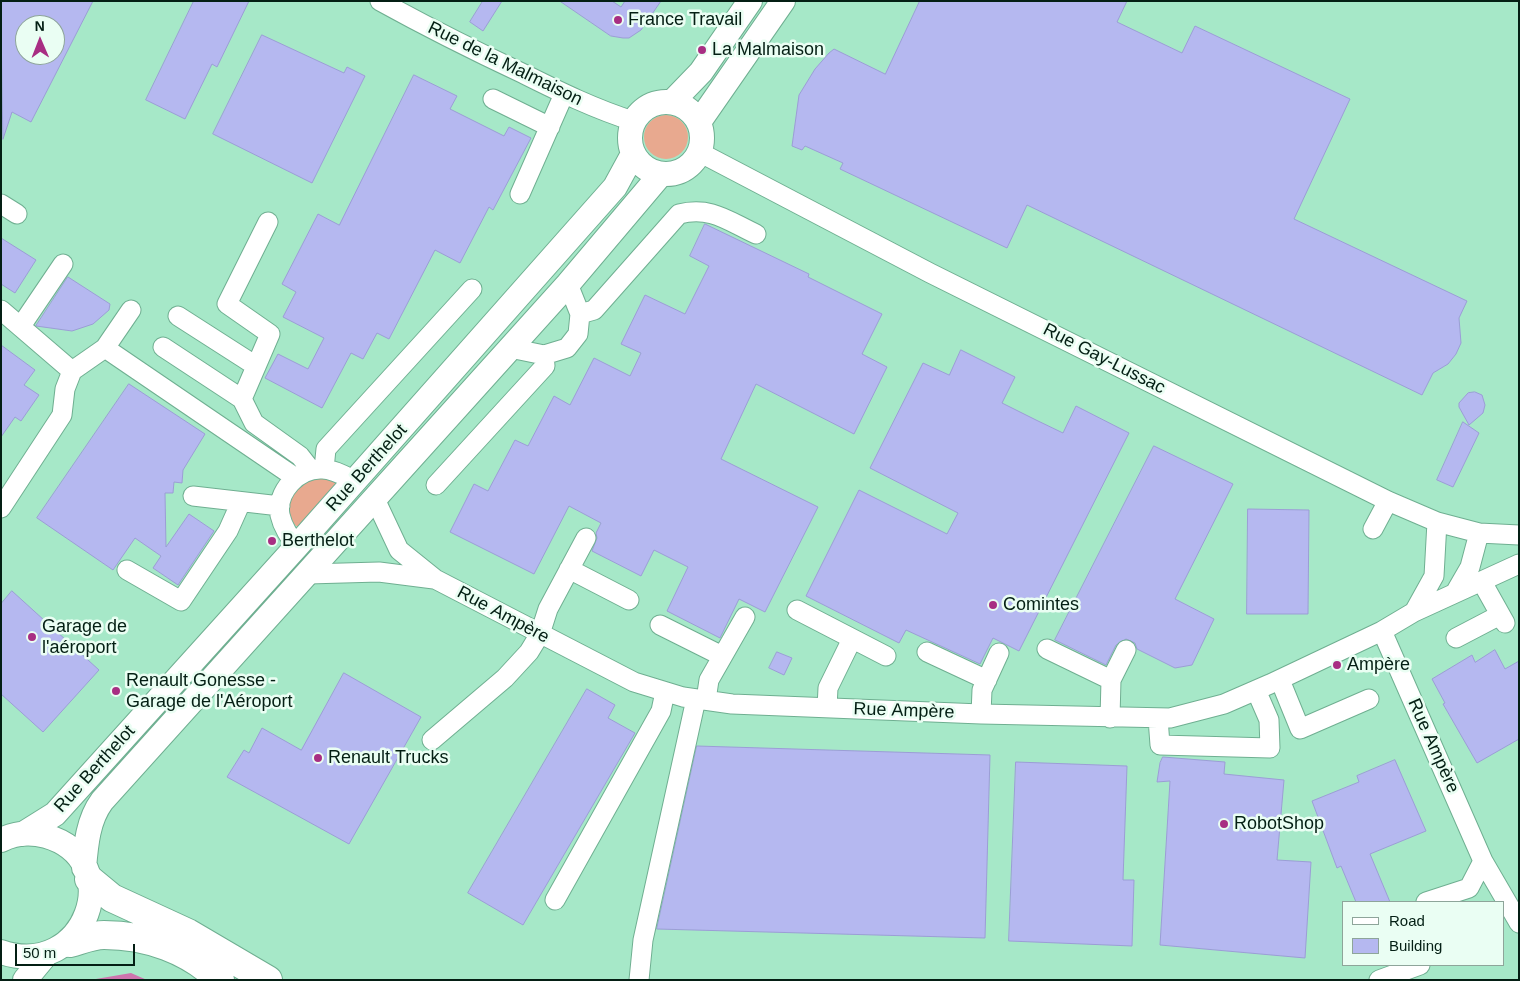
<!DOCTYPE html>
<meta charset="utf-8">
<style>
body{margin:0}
#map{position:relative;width:1520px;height:981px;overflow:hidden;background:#a6e8c8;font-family:Arial,sans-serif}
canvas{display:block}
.frame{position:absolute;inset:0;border:2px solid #041f14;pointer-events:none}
.legend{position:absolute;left:1342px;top:901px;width:162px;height:65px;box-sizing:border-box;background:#eafef3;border:1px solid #8ea59a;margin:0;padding:6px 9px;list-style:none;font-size:15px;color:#041f14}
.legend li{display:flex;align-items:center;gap:10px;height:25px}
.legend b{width:25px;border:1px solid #8ea59a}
.north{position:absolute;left:15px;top:15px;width:50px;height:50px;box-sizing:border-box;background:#eafef3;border:1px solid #8ea59a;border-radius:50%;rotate:359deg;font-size:14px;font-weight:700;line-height:20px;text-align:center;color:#041f14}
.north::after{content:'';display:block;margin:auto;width:18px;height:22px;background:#a82e83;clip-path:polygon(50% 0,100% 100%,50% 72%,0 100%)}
.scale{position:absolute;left:15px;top:944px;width:120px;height:22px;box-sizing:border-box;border:2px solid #041f14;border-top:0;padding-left:6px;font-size:15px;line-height:18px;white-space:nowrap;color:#041f14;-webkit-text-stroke:4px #eafef3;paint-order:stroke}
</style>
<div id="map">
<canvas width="1520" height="981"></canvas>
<div class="frame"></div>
<ul class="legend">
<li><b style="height:6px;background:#fff"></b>Road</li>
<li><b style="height:14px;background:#b5b8f0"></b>Building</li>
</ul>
<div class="north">N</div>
<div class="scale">50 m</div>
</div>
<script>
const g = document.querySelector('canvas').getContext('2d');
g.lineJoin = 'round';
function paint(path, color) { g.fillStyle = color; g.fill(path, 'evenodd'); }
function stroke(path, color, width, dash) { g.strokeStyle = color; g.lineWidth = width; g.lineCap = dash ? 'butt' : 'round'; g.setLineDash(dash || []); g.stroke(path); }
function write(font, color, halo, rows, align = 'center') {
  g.font = font + ' Arial,sans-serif'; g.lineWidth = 5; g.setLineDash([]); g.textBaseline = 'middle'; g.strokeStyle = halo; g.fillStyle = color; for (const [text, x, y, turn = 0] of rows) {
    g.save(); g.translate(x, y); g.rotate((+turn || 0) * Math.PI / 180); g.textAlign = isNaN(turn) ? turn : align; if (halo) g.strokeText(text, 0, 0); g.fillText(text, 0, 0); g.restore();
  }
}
paint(new Path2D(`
 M644 137a22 22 0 1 1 44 0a22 22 0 1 1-44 0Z
 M316,477L330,479L335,483V489L302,526H296C287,516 285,495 298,486C303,482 310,480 316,477Z`), '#e8a98f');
paint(new Path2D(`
 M131,973L147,980H89H90Z`), '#ce74ad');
const building = new Path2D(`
 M1,1H93L31,122L12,112L3,139ZM25,25H55V55H25Z
 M194,1H249L217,67L212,64L185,119L146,100Z
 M483,1H502L483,31L470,22Z
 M560,1H612L621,7L625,1H661L641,30L629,38H623L611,36Z
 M920,1H1127L1117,22L1182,53L1195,26L1350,99L1294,219L1467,301L1459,318L1461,343L1456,354L1448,364L1433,373L1422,395L1027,205L1007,248L840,169L843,163L805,146L802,150L792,146L799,95L815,69L829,53L834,49L885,74Z
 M262,35L344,73L347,67L365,76L312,183L213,134Z
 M414,75L457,96L450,109L504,136L509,127L531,138L493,210L489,207L460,263L435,250L389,339L377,333L363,359L351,353L322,408L265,378L278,354L308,369L324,338L283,317L296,292L282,284L318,214L339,225Z
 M705,224L809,274L808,277L882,314L862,354L887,367L854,434L756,384L721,459L818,507L765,612L739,599L720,638L667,611L688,567L654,550L641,576L592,551L597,538L596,533L601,523L569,506L534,574L450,532L474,484L488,491L515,440L528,446L554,396L570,405L594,358L630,376L641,353L621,344L645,295L685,314L709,266L690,256Z
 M1,238L36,260L15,293L1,284Z
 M68,277L110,304L109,310L93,324L72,331L36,326Z
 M1,345L35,370L24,385L39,395L21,421L15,417L1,437Z
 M961,350L1015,377L1002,403L1036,420L1063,433L1076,406L1129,433L1019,651L993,638L980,664L906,630L899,643L806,596L859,490L947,534L958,513L870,468L923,363L949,375Z
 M129,384L205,434L183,470L182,483L174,482L173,493H165L166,547L189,514L214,531L178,585L153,568L161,556L135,538L113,570L37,518Z
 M1475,392L1482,395L1485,405L1483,413L1469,425L1459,407V403L1468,393Z
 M1463,422L1479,433L1453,487L1437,480Z
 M1154,446L1233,484L1175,599L1214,619L1192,665L1175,668L1137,649L1135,643L1126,639L1116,645L1106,665L1055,640Z
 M1248,509L1309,510L1308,614H1247Z
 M12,591L99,670L43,732L1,694V604Z
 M1495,650L1505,669L1519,661V739L1477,763L1443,704L1445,703L1432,679L1472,655L1475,662Z
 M777,652L792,658L784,675L769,668Z
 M344,673L421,717L349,844L227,777L244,750L249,753L262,728L301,750Z
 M587,689L615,705L608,718L635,733L523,925L468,893Z
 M697,746L990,755L985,938L657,929Z
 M1163,757L1225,762L1224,774L1284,780L1277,860L1311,862L1305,958L1160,945L1170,781L1157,782L1160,763Z
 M1395,760L1426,831L1370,854L1390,902H1356L1341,866L1337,868L1312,801L1359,782L1357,776Z
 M1016,762L1127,766L1123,880H1134L1132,946L1009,941Z`);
paint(building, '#b5b8f0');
stroke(building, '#9b9dd5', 1);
const minor = new Path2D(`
 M380,1C427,27 475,51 524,74C560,92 595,109 633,121
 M493,99L550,127
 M699,152L930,273L1388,501L1437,522L1479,533L1519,535
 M520,194L564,94
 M1,204L17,214
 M268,222L227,304L270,334L242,399L254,423L300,456L311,470
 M1,310L72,371L65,389L62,415L1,508
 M580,314L594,310L679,214C711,206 728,221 756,234
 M178,316L256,366
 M21,326L63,264
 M163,347L242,399
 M105,348L131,310
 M510,348L544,355L567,348L578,334L580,314L568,284
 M72,371L105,348L296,478
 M324,469L326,449L472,289
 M436,485L545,366L544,355
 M193,496L280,506
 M375,499L399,550L435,579L634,682L683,697L732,704L981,714L1170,718L1224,704L1270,684L1382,631L1414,612L1519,564
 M1373,529L1388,501
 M297,546C289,536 283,528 280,515C276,492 298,468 322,469C333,469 345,476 355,481
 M569,569L629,600
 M127,570L181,601L228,531L241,502
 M308,574L379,572L434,579
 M1482,582L1505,623
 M1455,593L1470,567L1479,533
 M797,610L886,656
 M1414,612L1434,576L1437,522
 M660,625L722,656
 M1382,631L1483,861L1519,923
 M1456,638L1500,615
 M1047,649L1111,680L1110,718
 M927,652L987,680
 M1111,680L1126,650
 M1280,680L1300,729L1369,699
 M706,700L709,680L745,617
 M827,708L828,688L852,639
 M981,714L982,690L999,653
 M1158,718L1160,745L1270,748L1269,720L1256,690
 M432,740L505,678L529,652L540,634L548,609L586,538
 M555,900L661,711L665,692
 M1426,902L1469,888L1483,861
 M639,980L643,940L696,699
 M1379,980L1420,965`);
const major = new Path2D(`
 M630 138a36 36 0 1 1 72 0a36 36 0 1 1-72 0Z
 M672,102L701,72L750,1
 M699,122L783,1
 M23,834L55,814L297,546L615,187L633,154
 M1,840C15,833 31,832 46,836C129,860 86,981 1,952
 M84,868C86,844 88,820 102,801L568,284L661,174
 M25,980L44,957`);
const highway = new Path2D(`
 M89,879L112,898L188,933L268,980
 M70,943C81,940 93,935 104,935C147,935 189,950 220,980`);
stroke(minor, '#6faf91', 21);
stroke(major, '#6faf91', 26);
stroke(highway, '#6faf91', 30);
stroke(minor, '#fff', 19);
stroke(major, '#fff', 24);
stroke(highway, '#fff', 28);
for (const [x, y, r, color] of [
 [618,20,5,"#a82e83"],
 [702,50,5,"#a82e83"],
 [272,541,5,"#a82e83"],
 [993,605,5,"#a82e83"],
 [32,637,5,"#a82e83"],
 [1337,665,5,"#a82e83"],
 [116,691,5,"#a82e83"],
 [318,758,5,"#a82e83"],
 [1224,824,5,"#a82e83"]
]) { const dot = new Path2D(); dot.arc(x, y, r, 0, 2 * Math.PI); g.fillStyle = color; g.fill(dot); stroke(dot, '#eafef3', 2); }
write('18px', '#041f14', '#eafef3', [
 ["France Travail",628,20],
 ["La Malmaison",712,50],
 ["Berthelot",282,541],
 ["Comintes",1003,605],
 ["Garage de",42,627],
 ["l'aéroport",42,648],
 ["Ampère",1347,665],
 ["Renault Gonesse -",126,681],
 ["Garage de l'Aéroport",126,702],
 ["Renault Trucks",328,758],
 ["RobotShop",1234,824]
], 'left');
write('18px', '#041f14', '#eafef3', [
 ["Rue de la Malmaison",505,64,26],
 ["Rue Gay-Lussac",1104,359,27],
 ["Rue Berthelot",367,468,-48],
 ["Rue Ampère",503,615,28],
 ["Rue Ampère",904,711,2],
 ["Rue Ampère",1433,746,66],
 ["Rue Berthelot",95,769,-48]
]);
</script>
